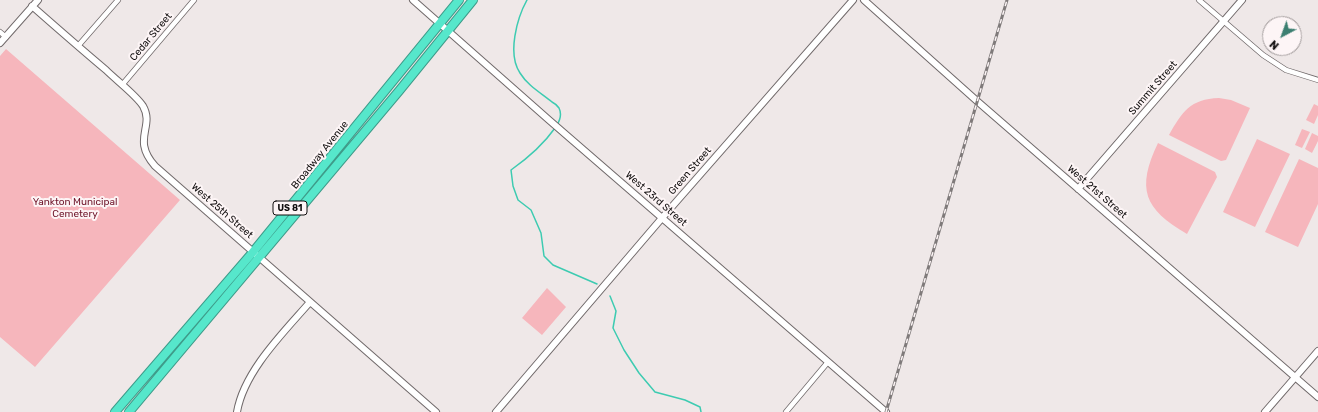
<!DOCTYPE html>
<style>
body{margin:0}
#map{position:relative;width:1318px;height:412px;overflow:hidden;background:#efe8e8;font-family:Rubik,sans-serif}
canvas{display:block}
.north{position:absolute;left:1262px;top:16px;width:40px;height:40px;box-sizing:border-box;background:#fdf5f6;border:1px solid #9f9999;border-radius:50%;rotate:221deg;font-size:11px;font-weight:700;line-height:16px;text-align:center;color:#110e0e}
.north::after{content:'';display:block;margin:auto;width:14px;height:18px;background:#3c7f71;clip-path:polygon(50% 0,100% 100%,50% 72%,0 100%)}
</style>
<div id="map">
<canvas width="1318" height="412"></canvas>
<div class="north">N</div>
</div>
<script>
const g = document.querySelector('canvas').getContext('2d');
g.lineJoin = 'round';
function paint(path, color) { g.fillStyle = color; g.fill(path, 'evenodd'); }
function stroke(path, color, width, dash) { g.strokeStyle = color; g.lineWidth = width; g.lineCap = dash ? 'butt' : 'round'; g.setLineDash(dash || []); g.stroke(path); }
function write(font, color, halo, rows, align = 'center') {
  g.font = font + ' Rubik,sans-serif'; g.lineWidth = 4; g.setLineDash([]); g.textBaseline = 'middle'; g.strokeStyle = halo; g.fillStyle = color; for (const [text, x, y, turn = 0] of rows) {
    g.save(); g.translate(x, y); g.rotate((+turn || 0) * Math.PI / 180); g.textAlign = isNaN(turn) ? turn : align; if (halo) g.strokeText(text, 0, 0); g.fillText(text, 0, 0); g.restore();
  }
}
paint(new Path2D(`
 M6,49L180,200L35,367L0,337V56Z
 M1219,98L1231,100L1250,108L1226,160L1221,161L1169,135C1182,112 1190,99 1219,98Z
 M1314,104L1318,106V115L1314,124L1306,120Z
 M1302,129L1310,132L1302,148L1295,145Z
 M1312,133L1318,136V141L1312,153L1305,149Z
 M1257,139L1290,154L1255,227L1223,212Z
 M1158,143L1215,172L1217,177L1187,234C1144,209 1136,189 1158,143Z
 M1299,159L1318,168V204L1298,247L1265,232Z
 M547,288L566,307L542,335L522,318Z`), '#f6b6bc');
stroke(new Path2D(`
 M527,0C517,18 507,54 520,73C528,86 541,93 552,102C554,103 557,105 559,108C562,114 560,120 557,125
 M555,128C543,145 528,158 511,170L513,186L518,200L531,210L541,233L544,256L553,265L597,284
 M610,296L616,311L613,328L624,350L639,373L655,392L685,400L700,407L701,412`), '#3dcbb1', 1.5);
const street = new Path2D(`
 M1199,0L1263,55L1286,70L1318,80
 M0,32L6,37
 M78,46L118,0
 M122,85L194,0
 M786,412L828,362`);
const secondary = new Path2D(`
 M413,0L549,120L886,412
 M864,0L977,101L1318,397
 M32,6C57,28 81,49 106,70C116,80 136,95 143,106C155,127 131,139 155,166L436,412
 M0,43L38,0
 M1078,189L1242,0
 M237,412C244,371 284,332 310,302
 M496,412L662,218L853,0
 M1265,412L1318,351`);
const highway = new Path2D(`
 M115,412L253,252L459,0
 M129,412L399,91L473,0`);
stroke(street, '#70696a', 6);
stroke(secondary, '#70696a', 8);
stroke(highway, '#3e9b89', 10);
stroke(street, '#fff', 4.5);
stroke(secondary, '#fff', 6);
stroke(highway, '#56e7cb', 8);
const rail = new Path2D(`
 M886,412L1007,0`);
stroke(rail, '#7f7a7a', 3);
stroke(rail, '#fdf5f6', 1.5, [4.5]);
for (const [x, y, w] of [
 [290,208,34]
]) { const box = new Path2D(); box.roundRect(x - w / 2, y - 7, w, 14, 3); g.fillStyle = '#fdf5f6'; g.fill(box); stroke(box, '#110e0e', 1); }
write('bold 9px', '#110e0e', null, [
 ["US 81",290,208]
]);
write('10px', '#110e0e', '#fdf5f6', [
 ["Cedar Street",151,37,-50],
 ["Summit Street",1153,88,-49],
 ["Broadway Avenue",320,155,-51],
 ["Green Street",690,171,-49],
 ["West 21st Street",1097,192,41],
 ["West 23rd Street",656,199,41],
 ["West 25th Street",222,211,41]
]);
write('10px', '#6e1429', '#fdf5f6', [
 ["Yankton Municipal",75,202],
 ["Cemetery",75,214]
]);
</script>
